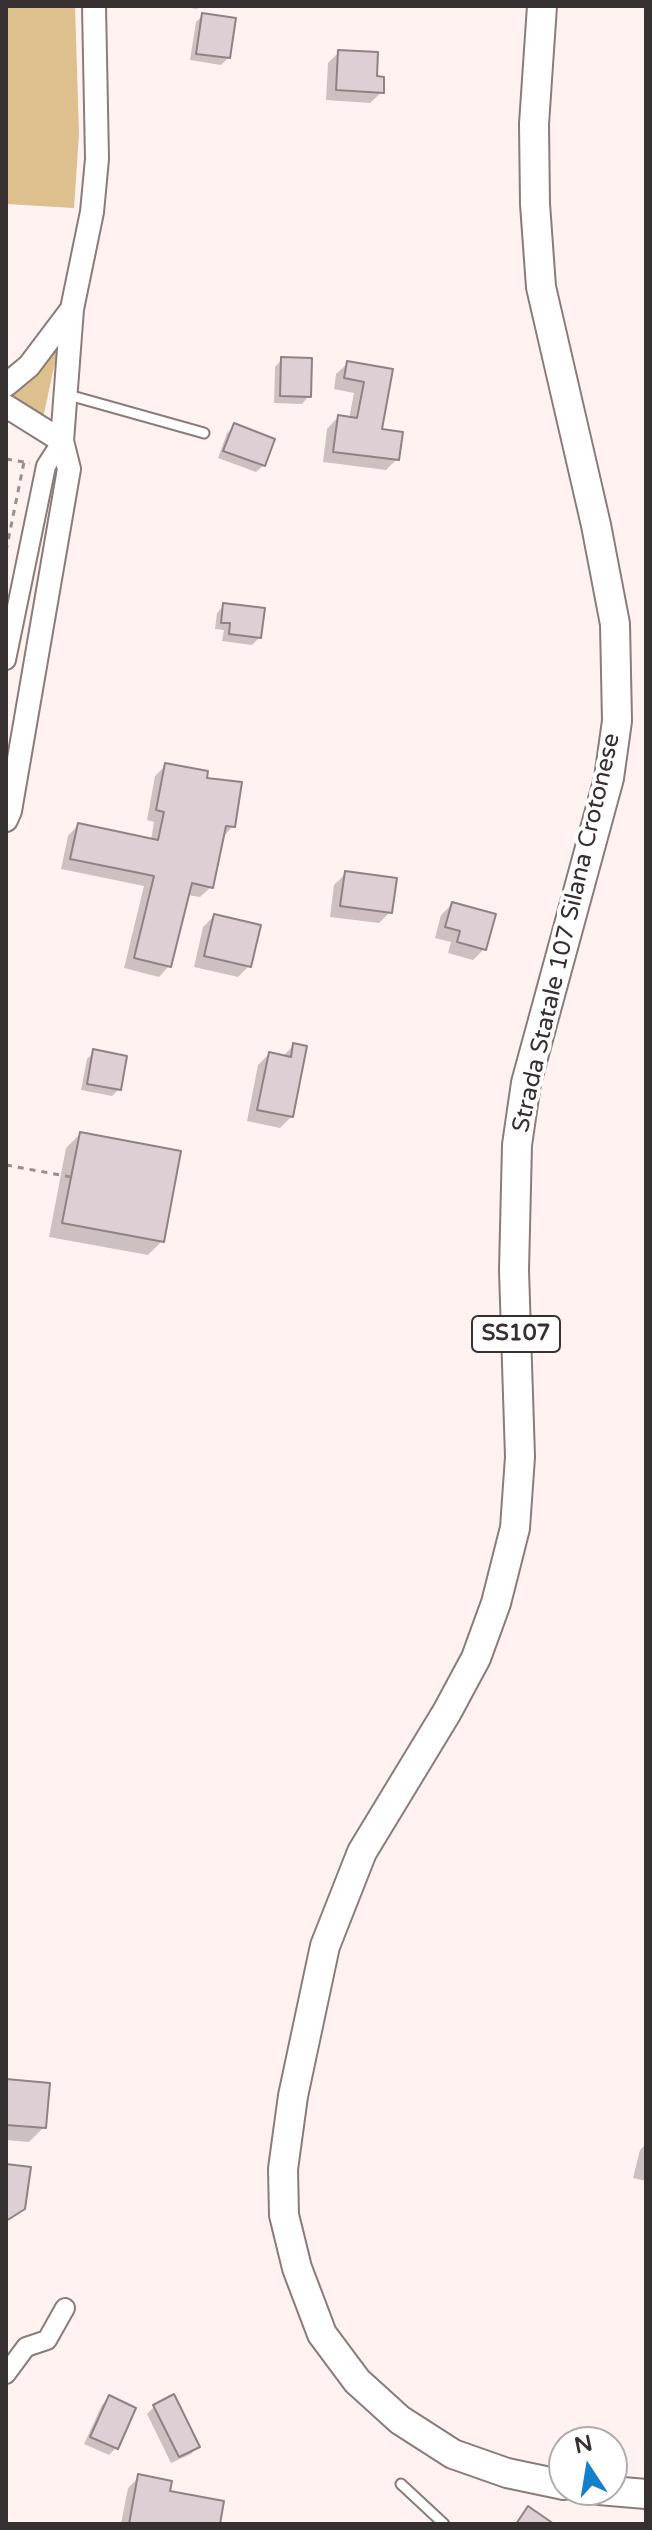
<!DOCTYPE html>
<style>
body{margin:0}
#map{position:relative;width:652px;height:2530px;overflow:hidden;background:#fff2f1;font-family:"Varela Round",sans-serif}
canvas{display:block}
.frame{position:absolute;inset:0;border:8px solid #363030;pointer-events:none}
.north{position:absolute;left:548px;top:2426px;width:80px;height:80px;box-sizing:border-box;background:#fff;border:2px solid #afacac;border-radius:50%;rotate:348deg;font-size:22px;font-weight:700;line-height:32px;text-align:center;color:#363030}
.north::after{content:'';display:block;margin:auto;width:28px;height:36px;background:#147fca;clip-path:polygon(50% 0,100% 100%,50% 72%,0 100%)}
</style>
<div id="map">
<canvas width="652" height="2530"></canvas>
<div class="frame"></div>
<div class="north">N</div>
</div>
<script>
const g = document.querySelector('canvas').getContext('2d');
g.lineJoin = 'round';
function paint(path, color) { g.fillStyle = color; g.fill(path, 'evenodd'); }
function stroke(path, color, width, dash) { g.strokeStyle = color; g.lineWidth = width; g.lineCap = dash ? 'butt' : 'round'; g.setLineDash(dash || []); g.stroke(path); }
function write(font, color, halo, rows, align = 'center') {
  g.font = font + ' "Varela Round",sans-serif'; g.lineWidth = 8; g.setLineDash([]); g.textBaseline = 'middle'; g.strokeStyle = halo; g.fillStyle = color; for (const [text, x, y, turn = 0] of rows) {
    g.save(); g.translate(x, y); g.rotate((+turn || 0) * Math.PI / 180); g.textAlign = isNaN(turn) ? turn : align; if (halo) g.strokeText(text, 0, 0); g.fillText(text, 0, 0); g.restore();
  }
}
paint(new Path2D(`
 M6,6H75L79,134L74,208L6,204Z
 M59,344L43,418L6,395Z`), '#dec08e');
paint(new Path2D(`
 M179,6H200L197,9Z
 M203,15L228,58L221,65L190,60L196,22Z
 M339,52L375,78L382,92L370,103L326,100L328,63Z
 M282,359L309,396L302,404L274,403L275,367Z
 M348,363L391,371L380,431L397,459L386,470L323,462L327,429L338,417L349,419L354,393L334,389L336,374Z
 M234,426L264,465L256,472L218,458L227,433Z
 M224,605L260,637L252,645L222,641L224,630L215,629L217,613Z
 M166,765L204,779L233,826L223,837L211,887L200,897L187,895L169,966L159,977L124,968L144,886L61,869L68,836L78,825L151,840L154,822L147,820L155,776Z
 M345,874L390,912L379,923L330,917L334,885Z
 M452,904L484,949L473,960L448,953L451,942L435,938L441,915Z
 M214,916L249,966L238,977L194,967L203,927Z
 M294,1045L292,1116L280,1128L247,1121L258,1065L269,1054L282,1057Z
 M94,1052L119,1089L112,1096L81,1090L87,1059Z
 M80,1134L162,1241L148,1255L49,1237L66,1148Z
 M6,2081L44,2127L29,2142L6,2140Z
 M646,2144V2181L633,2178L640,2150Z
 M173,2397L198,2446L191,2454L171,2463L147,2414L154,2407Z
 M109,2398L116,2448L109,2455L84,2444L102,2405Z
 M139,2477L168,2493L218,2524H121L128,2488Z`), '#0003');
const building = new Path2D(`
 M202,13L236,18L230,58L196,54Z
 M338,50L378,52L377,76L384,77V93L336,90Z
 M281,357L312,358L311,397L280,396Z
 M347,361L393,369L382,429L403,432L399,460L333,452L338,415L357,418L364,382L344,378Z
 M234,423L275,439L265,466L223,451Z
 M223,603L265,608L261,638L229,634L230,623H221Z
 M165,763L208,771L207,778L242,782L235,827L226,826L213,888L192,883L171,967L134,958L154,876L70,859L78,823L158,840L164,812L156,810Z
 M345,871L397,878L392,913L340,906Z
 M452,902L496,914L486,950L457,942L460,931L445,927Z
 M214,914L261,925L251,967L204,956Z
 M293,1043L307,1046L293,1117L257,1110L269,1052L291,1057Z
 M93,1049L127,1056L121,1090L87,1084Z
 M80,1132L181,1151L164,1242L62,1223Z
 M6,2079L50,2083L46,2128L6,2125Z
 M6,2164L31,2167L25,2209L6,2221Z
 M174,2394L200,2447L179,2457L153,2405Z
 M109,2395L136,2408L118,2449L90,2437Z
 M138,2474L172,2481L170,2491L224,2501L220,2524H129Z
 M528,2506L554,2524H516Z`);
paint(building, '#decfd4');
stroke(building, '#8f8286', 2);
const service = new Path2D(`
 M65,394L204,433
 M401,2484L444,2524`);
const minor = new Path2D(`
 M6,660L46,466L62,441
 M6,2374L26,2347L47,2340L65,2308`);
const tertiary = new Path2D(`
 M6,385L29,366L72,309L92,212L97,159L94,6
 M6,406L62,441
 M6,820L10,811L69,469L62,441L72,309`);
const primary = new Path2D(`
 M542,6L534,124L535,204L541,287L596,525L615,624L617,721L609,778L526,1083L517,1145L514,1270L520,1457L515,1528L496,1603L476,1658L447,1712L362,1852L325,1946L293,2096L283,2169L284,2215L297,2268L322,2334L357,2381L400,2420L453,2454L507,2473L564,2485
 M599,2490L646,2494`);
stroke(service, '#897c7a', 13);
stroke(minor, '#897c7a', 22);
stroke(tertiary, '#897c7a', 26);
stroke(primary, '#897c7a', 32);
stroke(new Path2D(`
 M6,459L30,463
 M6,551L24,462
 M6,1165L71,1177`), '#988e8e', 3, [6, 6]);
stroke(service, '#fff', 9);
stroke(minor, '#fff', 18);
stroke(tertiary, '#fff', 22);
stroke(primary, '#fff', 28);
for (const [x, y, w] of [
 [516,1334,88]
]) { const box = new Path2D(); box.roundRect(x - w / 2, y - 18, w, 36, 6); g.fillStyle = '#fff'; g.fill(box); stroke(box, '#363030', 2); }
write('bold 22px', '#363030', null, [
 ["SS107",516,1334]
]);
write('24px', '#363030', '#fff', [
 ["Strada Statale 107 Silana Crotonese",567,933,-77]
]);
</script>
